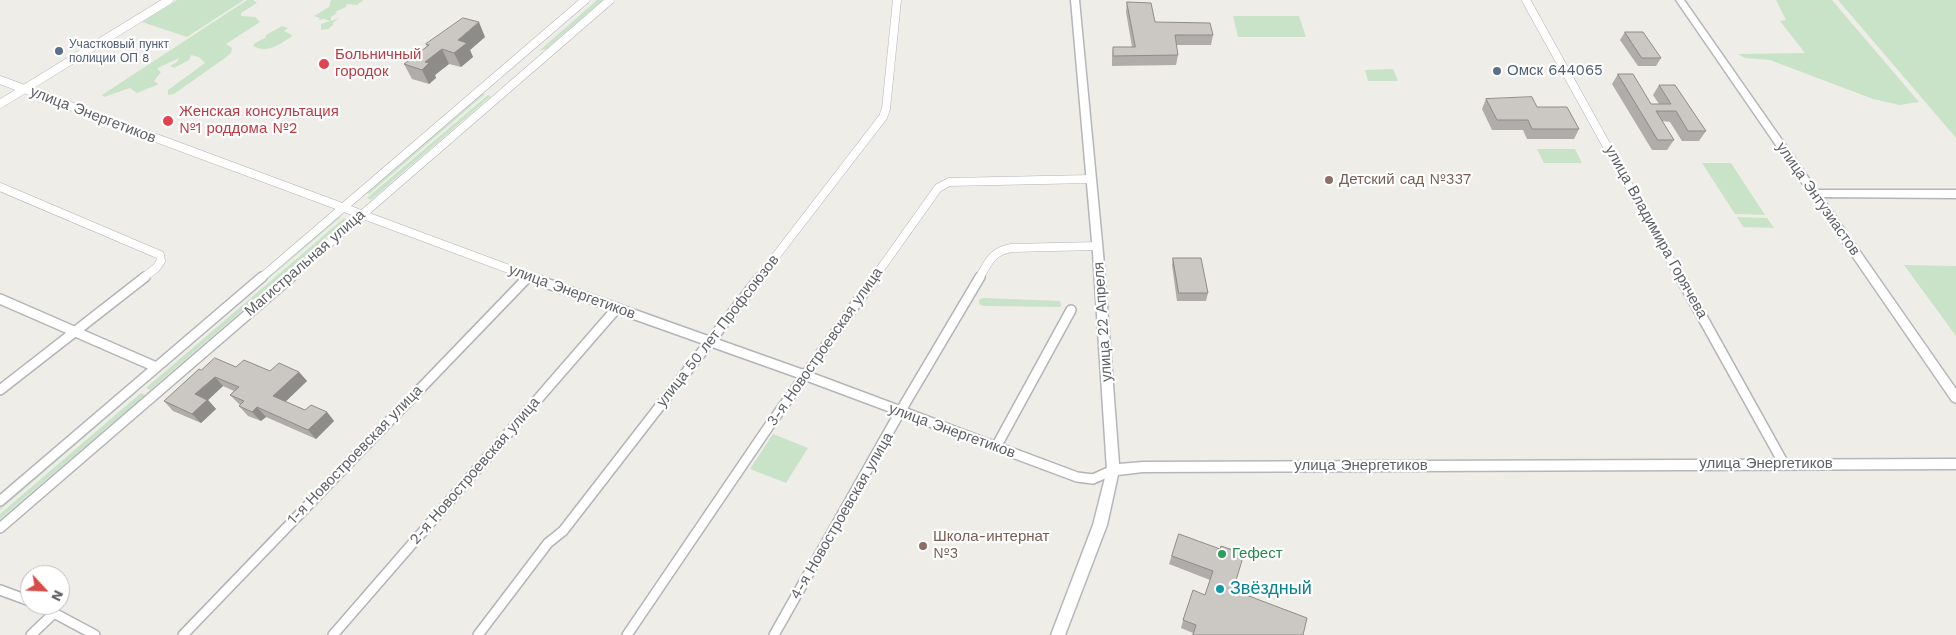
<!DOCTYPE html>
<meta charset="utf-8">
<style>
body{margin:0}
#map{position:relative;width:1956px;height:635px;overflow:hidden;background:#efede8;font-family:"Work Sans",sans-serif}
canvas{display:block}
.north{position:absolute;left:20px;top:565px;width:50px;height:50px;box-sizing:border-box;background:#fff;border:1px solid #bfc0c2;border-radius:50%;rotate:115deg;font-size:14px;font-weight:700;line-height:20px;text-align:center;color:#5f6266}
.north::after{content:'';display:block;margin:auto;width:18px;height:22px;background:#d54c48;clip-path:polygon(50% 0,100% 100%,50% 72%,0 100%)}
</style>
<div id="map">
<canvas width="1956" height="635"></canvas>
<div class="north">N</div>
</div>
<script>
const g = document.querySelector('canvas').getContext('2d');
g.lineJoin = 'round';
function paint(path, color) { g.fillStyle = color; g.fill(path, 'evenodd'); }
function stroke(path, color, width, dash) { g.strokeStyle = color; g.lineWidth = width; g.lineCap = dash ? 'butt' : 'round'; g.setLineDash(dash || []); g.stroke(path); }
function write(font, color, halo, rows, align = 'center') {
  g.font = font + ' "Work Sans",sans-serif'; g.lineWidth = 4.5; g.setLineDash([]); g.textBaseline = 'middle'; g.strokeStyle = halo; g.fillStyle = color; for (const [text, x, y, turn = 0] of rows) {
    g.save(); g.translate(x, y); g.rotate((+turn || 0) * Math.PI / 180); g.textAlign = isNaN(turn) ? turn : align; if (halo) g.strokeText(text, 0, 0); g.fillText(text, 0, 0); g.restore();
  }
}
paint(new Path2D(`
 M177,0H244L187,37L142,22Z
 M247,0H253L257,3L241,13V16L255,17L260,22L226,44L232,48L231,53L225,58L174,94L168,95V90L205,63L199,57L191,55L189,60L174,68L170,66L177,62L179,58L160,67L157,69L161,72L154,81L158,84L157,85L137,93L130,88L104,97L102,95Z
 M319,0H364L357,5L347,4L346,7L335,12L337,13L331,17V21L339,18L333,23V25L328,29L321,30V24L330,21L324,19L318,20L320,18L314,16L329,7L331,0Z
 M597,0H603L546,49L539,51Z
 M1776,0H1832L1919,102L1900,105L1873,99L1770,60L1745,58L1738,54L1805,53L1780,21L1786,20Z
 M1838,0H1956V138Z
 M1233,16H1299L1306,37H1238Z
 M282,26L288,28L284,31L292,35L291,37C280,44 267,54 253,46L255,43L265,38L266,35Z
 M1393,69L1398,81H1368L1365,70Z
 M482,93L485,94L369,194L365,193Z
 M488,95L491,96L371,200L367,198Z
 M1537,149H1575L1582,163H1544Z
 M1702,163H1731L1765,215L1735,214Z
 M338,216L341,217L143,386L141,385Z
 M1737,217L1767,218L1774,228L1743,227Z
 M344,218L347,220L150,390L146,388Z
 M1904,265L1956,266V336Z
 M983,298L1060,301L1061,307L984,306L979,304V300Z
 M136,390L138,391L0,510V506Z
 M141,393L145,395L0,519V514Z
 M773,434L808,448L786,483L750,469Z`), '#c9e3c8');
const streetFar1 = new Path2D(`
 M1526,0L1680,278
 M0,80L533,278
 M0,104L169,0
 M0,187L160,255L161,261L156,268L143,278
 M261,278L585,0
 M289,278L610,0
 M527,278L529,276
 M759,278L883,117L886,109L897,0
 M874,278L938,188L949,182L1091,179
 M979,278C989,262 991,252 1011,248L1097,246`);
const street = new Path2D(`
 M529,277L807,376L1077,477L1093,479L1113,470
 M1680,277L1784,464
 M0,299L156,367
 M0,390L145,277
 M996,447L1071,310
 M0,501L262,277
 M0,528L291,277
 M0,590L30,601
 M39,605L95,635
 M31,635L54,613
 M183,635L528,277
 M333,635L617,308
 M478,635L548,543L563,531L760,277
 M627,635L769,426L875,277
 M774,635L900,412L980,277`);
const secondary = new Path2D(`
 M1071,0H1079L1103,253L1119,464L1143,462L1956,459V469L1143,472L1118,475L1107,525L1065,635H1051L1093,525L1107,470L1093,253Z
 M1676,0H1684L1817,190H1956V198L1822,197L1956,389V403L1952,401Z`);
stroke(streetFar1, '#b3b4b8', 9);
stroke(street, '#b3b4b8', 12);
stroke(secondary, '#b4b6ba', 3);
stroke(streetFar1, '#fff', 8);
stroke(street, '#fff', 9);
paint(secondary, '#fff');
paint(new Path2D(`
 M1127,2L1155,22L1213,35L1211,45H1176L1178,55L1176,65L1112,66V57L1113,47H1132L1126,12Z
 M1625,32L1661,58L1656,66H1638L1620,40Z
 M485,37L470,50L473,57L461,67L449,64L435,75L436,78L429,84L412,79L404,64L427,47L426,44Z
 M1618,74L1651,104H1659L1653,95L1659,85L1706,131L1699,141H1682L1670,122L1662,121L1674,140L1667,150H1652L1612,84Z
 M1486,99L1537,107L1579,129L1574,139H1527L1523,130H1492L1482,109Z
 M1173,258L1208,293L1206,301H1177L1172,265Z
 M236,367L270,371L299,372L307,381L285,402L305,410L327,412L334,421L316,439L266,417L261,421L248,416L239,406L240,405L230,395L234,391L223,386L208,400L216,409L201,423L173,411L164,401L201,370Z
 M1179,534L1233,590L1303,635H1192L1193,633L1181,628L1185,613L1205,595L1210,580L1169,564Z`), '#afaca9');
paint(new Path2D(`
 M479,22L485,37L470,50L473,57L461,67L454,53L458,40Z
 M442,49L449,64L435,75L436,78L429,84L422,70L425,62Z
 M299,372L307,381L281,406L273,396Z
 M215,377L223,386L208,400L216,409L201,423L192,414L195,394Z
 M257,407L266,417L261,421L252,412Z
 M327,412L334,421L316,439L308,430Z`), '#8e8c89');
const building = new Path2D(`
 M1127,2L1151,3L1155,22L1210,23L1213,35H1175L1178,55L1113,56V47H1135Z
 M463,18L479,22L458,40L467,43L454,53L442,49L425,62L429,63L422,70L404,64L429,45L426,44Z
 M1625,32H1643L1661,58H1642Z
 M1618,74H1633L1651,104H1671L1659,85H1675L1706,131H1688L1676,111H1656L1674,140H1658Z
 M1532,97L1537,107H1567L1579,129H1532L1528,120H1497L1486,99Z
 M1173,258H1201L1208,293H1179Z
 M215,358L236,367L244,360L270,371L279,363L299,372L273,396L305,410L311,405L327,412L308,430L257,407L252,412L239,406L244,401L230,395L239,387L215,377L195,394L207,400L192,414L164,401L199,369L201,370Z
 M1179,534L1220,549L1221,546L1244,554L1233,590L1307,618L1303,635H1193L1196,625L1183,620L1193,590L1205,595L1213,571L1172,556Z`);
paint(building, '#cbc8c4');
stroke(building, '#8e8c89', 1);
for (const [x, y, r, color] of [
 [59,51,5,"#5c6f8a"],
 [324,64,6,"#e0444e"],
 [1497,71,5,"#5c6f8a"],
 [168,121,6,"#e0444e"],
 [1329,180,5,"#8d6e63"],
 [923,546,5,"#8d6e63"],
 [1222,554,5,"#2e9e5b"],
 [1220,589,5,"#0f9aa8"]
]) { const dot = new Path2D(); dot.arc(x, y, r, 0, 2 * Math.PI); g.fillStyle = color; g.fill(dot); stroke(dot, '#fff', 2); }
write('12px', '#4e5e75', '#fff', [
 ["Участковый пункт",69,44],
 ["полиции ОП 8",69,58]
], 'left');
write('15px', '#be3a42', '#fff', [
 ["Больничный",335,55],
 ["городок",335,72],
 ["Женская консультация",179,112],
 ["№1 роддома №2",179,129]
], 'left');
write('15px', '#4e5e75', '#fff', [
 ["Омск 644065",1507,71]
], 'left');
write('15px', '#5f6266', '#fff', [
 ["улица Энергетиков",93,115,21],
 ["улица Энтузиастов",1818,199,55],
 ["улица Владимира Горячева",1656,232,61],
 ["Магистральная улица",305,263,-41],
 ["улица Энергетиков",572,292,20],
 ["улица 22 Апреля",1103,322,-94],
 ["улица 50 лет Профсоюзов",718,331,-52],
 ["3-я Новостроевская улица",825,347,-55],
 ["улица Энергетиков",952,431,20],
 ["1-я Новостроевская улица",355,455,-46],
 ["улица Энергетиков",1766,464],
 ["улица Энергетиков",1361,466],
 ["2-я Новостроевская улица",475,471,-49],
 ["4-я Новостроевская улица",842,516,-60]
]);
write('15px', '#785e54', '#fff', [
 ["Детский сад №337",1339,180],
 ["Школа-интернат",933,537],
 ["№3",933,554]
], 'left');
write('15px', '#27864d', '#fff', [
 ["Гефест",1232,554]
], 'left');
write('18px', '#0d838f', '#fff', [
 ["Звёздный",1230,589]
], 'left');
</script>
